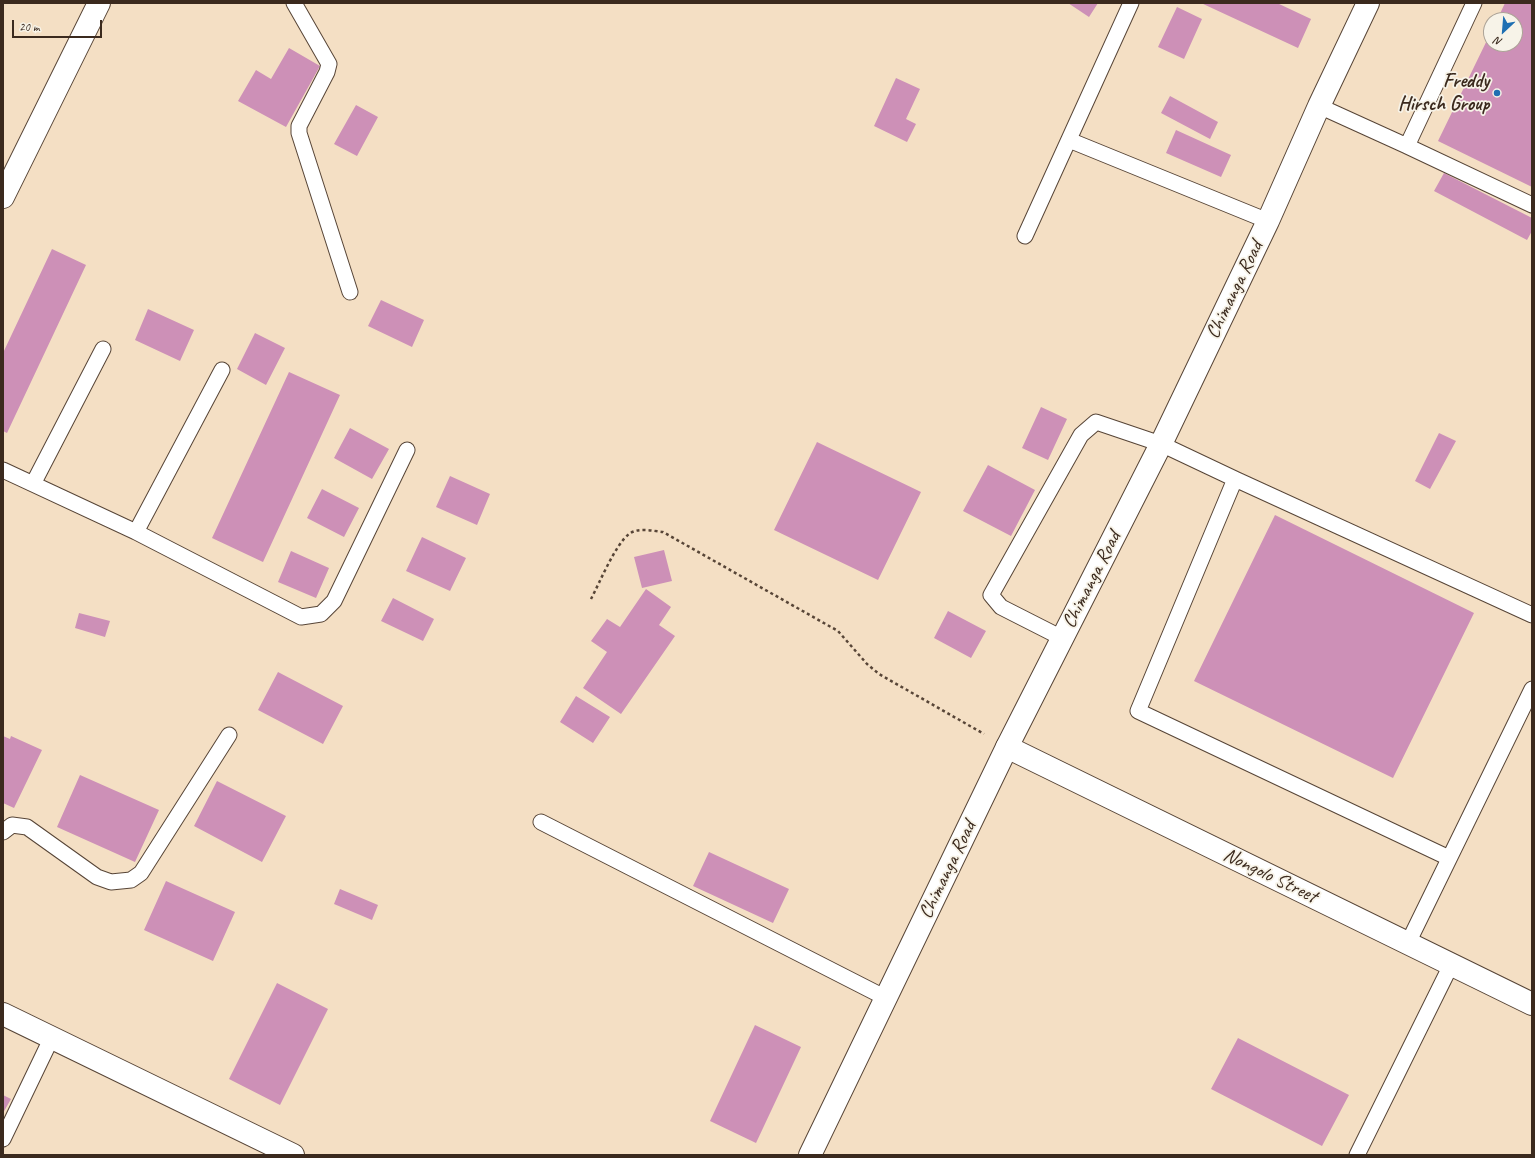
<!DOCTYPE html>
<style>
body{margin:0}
#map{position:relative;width:1535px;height:1158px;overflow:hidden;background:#f4dfc4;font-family:Caveat,sans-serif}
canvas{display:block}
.frame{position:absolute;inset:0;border:4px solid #3b2a1e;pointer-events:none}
.north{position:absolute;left:1483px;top:12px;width:40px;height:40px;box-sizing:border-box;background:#f7f3e8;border:1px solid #aca397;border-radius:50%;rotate:206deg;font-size:11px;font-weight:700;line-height:16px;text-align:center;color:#3b2a1e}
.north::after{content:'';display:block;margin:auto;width:14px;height:18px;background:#1f6fb2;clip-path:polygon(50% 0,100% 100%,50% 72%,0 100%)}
.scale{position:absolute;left:12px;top:20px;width:90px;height:18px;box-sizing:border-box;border:2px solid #3b2a1e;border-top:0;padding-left:5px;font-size:12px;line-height:14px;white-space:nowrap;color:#3b2a1e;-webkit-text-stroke:3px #f7f3e8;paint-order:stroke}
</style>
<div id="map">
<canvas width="1535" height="1158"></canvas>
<div class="frame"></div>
<div class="north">N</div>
<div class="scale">20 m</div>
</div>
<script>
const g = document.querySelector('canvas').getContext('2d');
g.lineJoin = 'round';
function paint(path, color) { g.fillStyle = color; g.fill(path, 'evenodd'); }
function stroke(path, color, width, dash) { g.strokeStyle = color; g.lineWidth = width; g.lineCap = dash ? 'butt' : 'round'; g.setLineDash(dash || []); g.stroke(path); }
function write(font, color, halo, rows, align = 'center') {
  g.font = font + ' Caveat,sans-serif'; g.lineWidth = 3.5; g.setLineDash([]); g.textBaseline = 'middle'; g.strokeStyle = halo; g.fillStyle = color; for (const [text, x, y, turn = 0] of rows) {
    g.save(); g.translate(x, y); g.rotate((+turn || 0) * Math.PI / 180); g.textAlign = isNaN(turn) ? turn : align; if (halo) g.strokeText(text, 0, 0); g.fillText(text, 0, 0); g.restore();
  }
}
paint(new Path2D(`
 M1068,3H1098L1089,17Z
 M1201,3H1277L1311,19L1298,48Z
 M1505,3H1532V187L1438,141L1491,32V44H1515V20H1497Z
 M1177,7L1202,19L1184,59L1158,47Z
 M289,48L320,66L286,127L238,101L256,70L271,79Z
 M896,78L920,89L906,119L916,124L907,142L874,126Z
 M1170,96L1218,122L1210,139L1161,113Z
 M356,105L378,117L357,156L334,144Z
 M1176,130L1231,155L1221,177L1166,153Z
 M1444,173L1532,218V231L1527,240L1434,191Z
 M52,249L86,265L7,433L3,431V353Z
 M381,300L424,320L412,347L368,326Z
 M148,309L194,330L180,361L135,340Z
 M255,333L285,348L266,385L237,369Z
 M289,372L340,395L263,562L212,538Z
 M1041,407L1067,419L1048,460L1022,448Z
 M350,428L389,449L372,479L334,458Z
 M1439,433L1456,441L1430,489L1415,481Z
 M817,442L921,492L878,580L774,530Z
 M988,465L1035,490L1011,536L963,511Z
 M450,476L490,494L477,525L436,507Z
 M322,489L359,508L344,537L307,518Z
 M1275,515L1474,613L1393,778L1194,681Z
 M422,537L466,558L450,591L406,571Z
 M664,550L672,581L642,588L634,557Z
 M291,551L329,568L316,598L278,582Z
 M646,589L671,607L659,625L675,636L621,714L583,688L607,652L591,641L607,619L620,627Z
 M393,598L434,619L423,641L381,621Z
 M948,611L986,631L971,658L934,638Z
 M79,613L110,621L105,637L75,628Z
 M278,672L343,706L323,744L258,710Z
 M576,696L610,717L593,743L560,722Z
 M3,736L10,739L11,736L42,750L14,808L3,803Z
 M80,775L159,810L135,862L57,827Z
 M217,781L286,816L262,862L194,826Z
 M709,852L789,889L773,923L693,886Z
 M166,881L235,912L213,961L144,930Z
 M340,889L378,905L372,920L334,904Z
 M277,983L328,1009L280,1105L229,1079Z
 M755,1025L801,1047L756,1143L710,1121Z
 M1238,1038L1349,1095L1322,1146L1211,1089Z
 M3,1095L11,1099L3,1113Z`), '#cd90b7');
const lane = new Path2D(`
 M294,3L329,64L327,72L299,126V133L350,292
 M1474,3L1407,146L1532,205
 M1319,106L1407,146
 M1069,140L1268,221
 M1025,236L1131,3
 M3,470L136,532L222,370
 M33,484L103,349
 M136,532L301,617L321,614L334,601L407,450
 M1062,638L1001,607L991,595L1081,435L1096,422L1161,444L1235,479
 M541,822L886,998
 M3,832L12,825L27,827L97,877L111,882L131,880L141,873L229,735
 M1449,858L1138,711L1235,479L1532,615
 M1408,943L1532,689
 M3,1139L52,1037
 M1357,1155L1451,965`);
const street = new Path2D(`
 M3,197L99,3
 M1007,747L1532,1004
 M3,1014L293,1155`);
const secondary = new Path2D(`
 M810,1155L1007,747L1161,444L1268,221L1319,106L1368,3`);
stroke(lane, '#574537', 17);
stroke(street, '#574537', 24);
stroke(secondary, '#574537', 24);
stroke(new Path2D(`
 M591,599C600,582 615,545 629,534C638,527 653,531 663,532L838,631L867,664L879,674L984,734`), '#574537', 2.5, [3, 3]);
stroke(lane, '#fff', 15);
stroke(street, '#fff', 22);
stroke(secondary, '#fff', 22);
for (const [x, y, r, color] of [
 [1497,93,4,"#1f6fb2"]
]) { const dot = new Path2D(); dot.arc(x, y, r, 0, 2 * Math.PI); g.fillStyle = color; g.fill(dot); stroke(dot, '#f7f3e8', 1.5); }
write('bold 20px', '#3b2a1e', '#f7f3e8', [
 ["Freddy",1489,82],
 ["Hirsch Group",1489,105]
], 'right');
write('20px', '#3b2a1e', '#f7f3e8', [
 ["Chimanga Road",1235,290,-64],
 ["Chimanga Road",1092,580,-63],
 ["Chimanga Road",948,870,-64],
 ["Nongolo Street",1270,876,26]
]);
</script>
